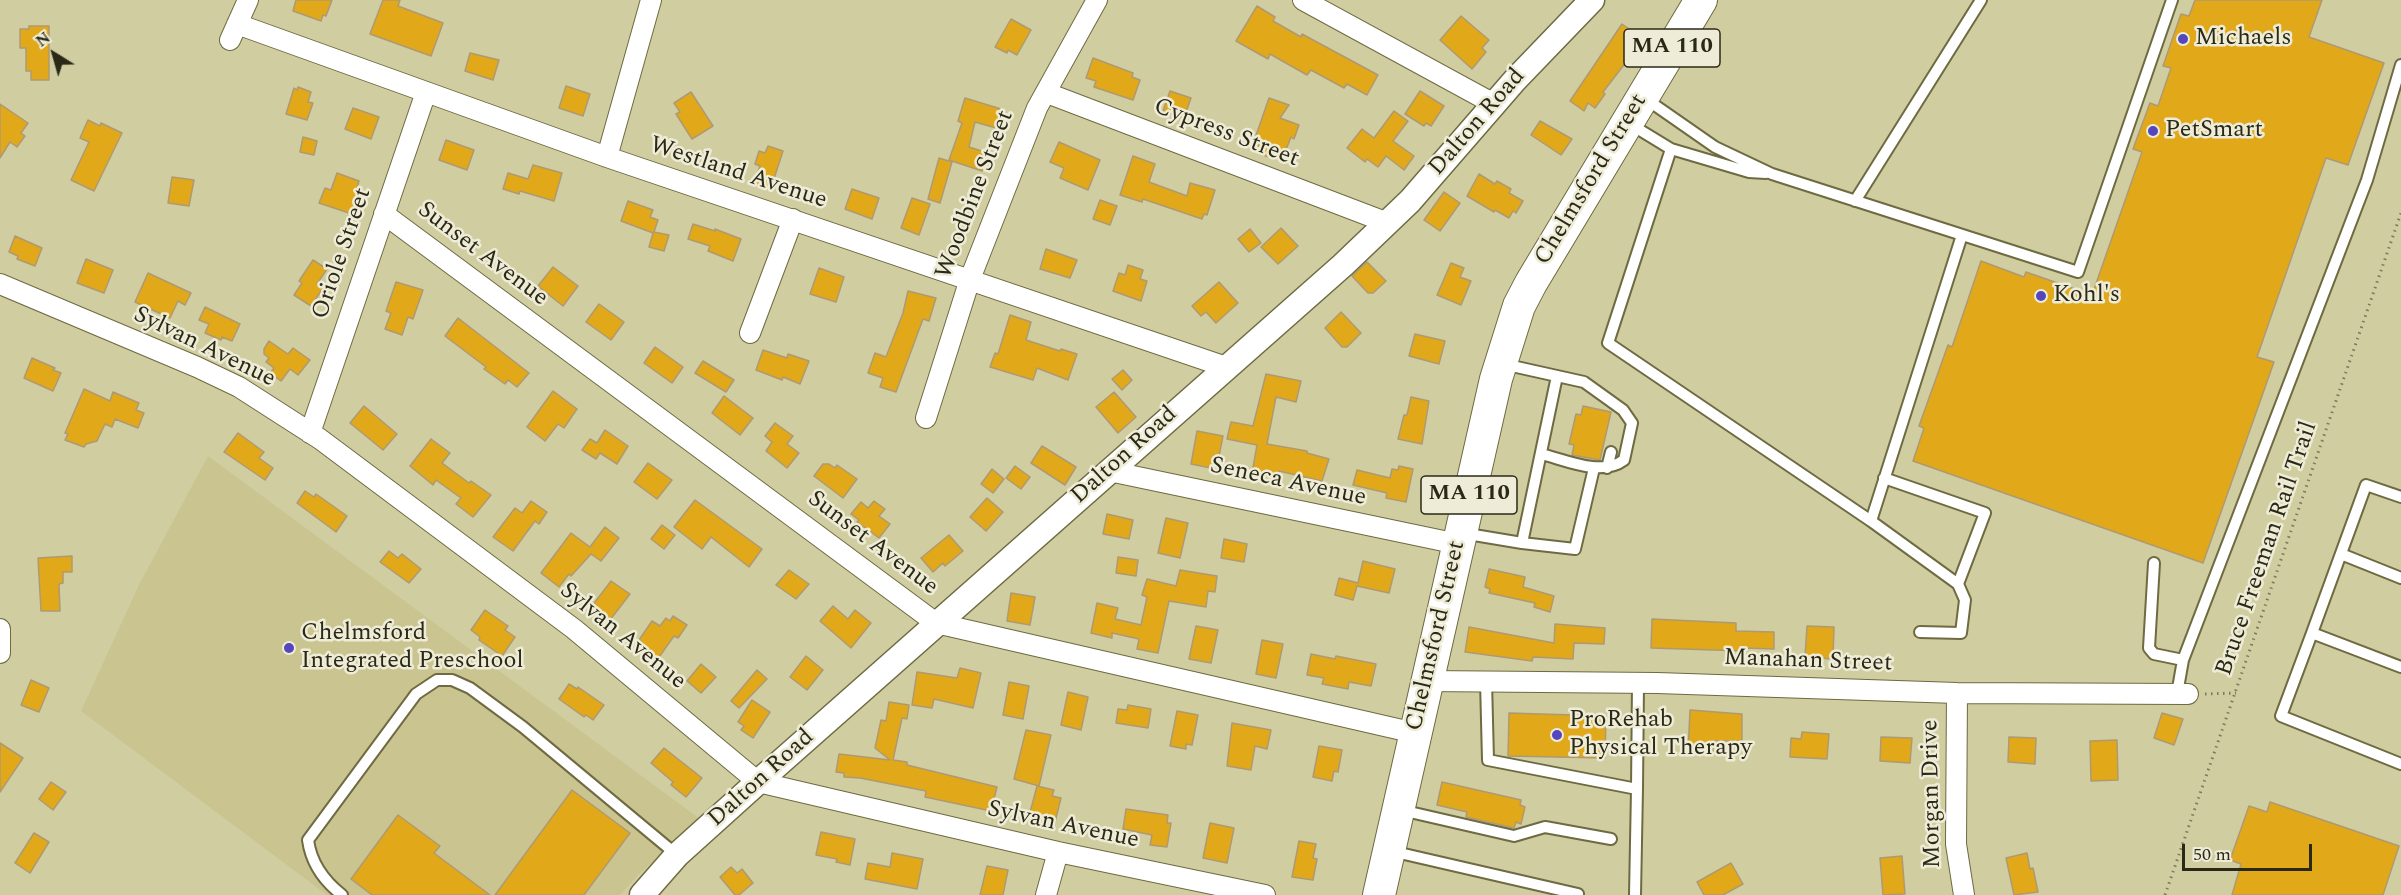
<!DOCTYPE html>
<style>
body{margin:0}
#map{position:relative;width:2401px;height:895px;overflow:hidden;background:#d0cda0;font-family:Spectral,serif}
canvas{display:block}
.north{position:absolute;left:24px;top:24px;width:60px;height:60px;-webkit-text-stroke:4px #eeecd6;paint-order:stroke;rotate:323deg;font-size:16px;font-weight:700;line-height:24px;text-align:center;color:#2a2917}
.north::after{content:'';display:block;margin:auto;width:21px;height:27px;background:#2a2917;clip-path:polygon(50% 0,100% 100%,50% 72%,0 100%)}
.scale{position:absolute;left:2182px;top:844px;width:130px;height:27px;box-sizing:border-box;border:3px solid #2a2917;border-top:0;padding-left:8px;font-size:18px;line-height:21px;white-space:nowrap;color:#2a2917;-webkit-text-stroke:4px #eeecd6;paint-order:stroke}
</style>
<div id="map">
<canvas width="2401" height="895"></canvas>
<div class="north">N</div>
<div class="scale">50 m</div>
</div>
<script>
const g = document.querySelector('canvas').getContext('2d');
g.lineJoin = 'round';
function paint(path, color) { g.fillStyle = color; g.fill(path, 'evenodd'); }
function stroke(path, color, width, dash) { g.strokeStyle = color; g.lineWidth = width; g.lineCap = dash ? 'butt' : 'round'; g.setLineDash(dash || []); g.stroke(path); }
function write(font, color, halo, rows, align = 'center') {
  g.font = font + ' Spectral,serif'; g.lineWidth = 5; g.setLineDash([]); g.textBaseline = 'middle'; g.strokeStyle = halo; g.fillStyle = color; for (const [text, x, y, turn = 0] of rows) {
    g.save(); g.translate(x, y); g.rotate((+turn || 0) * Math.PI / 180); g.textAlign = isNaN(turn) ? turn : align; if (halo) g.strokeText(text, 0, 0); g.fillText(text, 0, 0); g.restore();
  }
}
paint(new Path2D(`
 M208,456L700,819L641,872L620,895H327L81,711L139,585Z`), '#cac590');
const building = new Path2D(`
 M296,0H332L326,16L323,15L321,21L293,11Z
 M383,0H400L398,6L443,23L431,56L370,34Z
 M2195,0H2322L2309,37L2384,63L2348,165L2326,158L2257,357L2274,362L2203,563L1913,461L1924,428L1919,426L1948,345L1952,347L1981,261L2024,277L2026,272L2092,295L2142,152L2133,149L2150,103L2158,106L2171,68L2163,66L2181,14L2189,16Z
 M1257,6L1275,17L1273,21L1301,37L1302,34L1378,75L1367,95L1347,84L1344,88L1311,70L1307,75L1270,54L1268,59L1236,41Z
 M1461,16L1489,40L1482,48L1486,52L1472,69L1440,40Z
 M1011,19L1031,30L1017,55L1008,50L1007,53L995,47Z
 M1622,24L1644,39L1603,92L1605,94L1595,108L1588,103L1584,111L1570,101Z
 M29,26H49V80H31V71H26V48H20V29H29Z
 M470,53L499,60L493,80L465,71Z
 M1093,58L1133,73L1132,77L1140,80L1133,100L1094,87L1096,81L1086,78Z
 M566,86L590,94L583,116L559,108Z
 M298,87L311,92L308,102L313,103L307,120L286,114L294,88L297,90Z
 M1170,91L1191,98L1184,118L1163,111Z
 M1420,91L1444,106L1431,126L1426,123L1424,126L1405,114Z
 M691,92L713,126L692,139L676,114L680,112L674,103Z
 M965,98L1001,109L996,128L975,122L969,147L988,153L982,171L949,160L962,123L958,121Z
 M1269,98L1289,105L1280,118L1299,125L1294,139L1291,137L1284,155L1277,153L1274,159L1258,153L1261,147L1253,144Z
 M0,104L28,123L21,133L25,136L17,147L10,142L0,158Z
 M353,108L379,117L371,139L345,129Z
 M1394,111L1408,121L1393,141L1414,156L1404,170L1386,156L1378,167L1367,159L1365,162L1347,148L1362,129L1374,138Z
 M88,120L100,126L101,123L122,133L94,191L71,180L89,142L80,138Z
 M1540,121L1572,139L1561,155L1531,135Z
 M303,137L317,141L314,155L300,152Z
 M446,140L474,150L467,170L439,160Z
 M1059,142L1100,160L1088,190L1060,178L1064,168L1050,162Z
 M768,146L783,151L771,188L754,183L760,166L755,164L759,151L765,153Z
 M1133,156L1155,164L1149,182L1187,196L1190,183L1215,190L1207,215L1204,214L1202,219L1143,199L1142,202L1120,195Z
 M939,158L952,162L940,203L928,199Z
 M533,165L562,173L554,201L520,191L519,194L503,189L508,173L528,179Z
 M337,173L359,181L356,192L359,193L352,214L319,203L325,188L331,190Z
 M1479,174L1495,184L1497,181L1511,189L1509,193L1523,201L1516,213L1513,211L1509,218L1495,210L1494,212L1467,196Z
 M172,177L194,180L189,206L168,203Z
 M852,189L879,198L872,219L845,209Z
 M1444,192L1460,203L1440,231L1424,220Z
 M912,198L930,204L919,235L901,228Z
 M1100,200L1117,206L1110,225L1093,219Z
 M628,201L653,210L650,217L658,220L654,232L669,235L664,251L649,247L653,233L621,221Z
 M693,224L715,231V229L741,239L733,261L708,251L710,246L688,239Z
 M1281,228L1298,246L1278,264L1261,247Z
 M1250,229L1261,243L1249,252L1238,239Z
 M15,236L42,248L35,266L17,259L18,256L9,252Z
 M1046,249L1077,260L1070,278L1040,269Z
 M86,259L113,270L104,293L77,283Z
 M313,260L327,269L317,284L323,288L311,306L294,295L302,283L299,281Z
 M1367,262L1386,281L1373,293H1368L1352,276Z
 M1451,263L1464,268L1460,277L1471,281L1461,305L1437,295Z
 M1128,265L1143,270L1140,279L1147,281L1141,301L1113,291L1119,273L1125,275Z
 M553,267L578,286L563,306L538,286Z
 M819,268L844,277L836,302L810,294Z
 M148,273L191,293L185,305L178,301L170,318L135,302Z
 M396,282L423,290L413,319L408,317L402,335L385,329L391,313L386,311Z
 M1219,282L1238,303L1216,323L1206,312L1201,316L1192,306Z
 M908,291L936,298L929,321L923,319L896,392L880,387L883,378L868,373L875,353L886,357L903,313Z
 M599,304L624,322L611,340L586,322Z
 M205,307L240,324L232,341L222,337L221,340L205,333L209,324L199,320Z
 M1341,312L1361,333L1347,347H1342L1325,328Z
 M1010,315L1031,322L1026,340L1060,351L1061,349L1077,354L1068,380L1037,368L1033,380L990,367L995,353L998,354Z
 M458,318L529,373L517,387L508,380L505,384L484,369L486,367L445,336Z
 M1415,334L1445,341L1439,364L1409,356Z
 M269,341L288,354L293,348L310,360L298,375L290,369L281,381L270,373L274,368L266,362L269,358L264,354V349Z
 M655,347L683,367L672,383L644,363Z
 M763,350L787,358L788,354L809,361L800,384L783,377L782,380L756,370Z
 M32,358L55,368L53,370L61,373L53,391L24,378Z
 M703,361L734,380L726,392L695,373Z
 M1123,370L1132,380L1122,390L1112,379Z
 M1266,374L1301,381L1296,402L1276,397L1267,444L1307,451V453L1329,459L1322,481L1279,471L1278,477L1252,473L1257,445L1227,439L1231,422L1253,426Z
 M84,389L110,401L113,392L139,403L136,410L144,413L138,428L115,419L112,427L105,424L97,441L86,444L84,447L65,440L68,434L65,433Z
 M553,391L577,409L564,428L558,424L545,441L527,427Z
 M1114,392L1136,417L1118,433L1096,407Z
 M724,396L753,418L740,435L712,413Z
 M1411,397L1429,401L1422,444L1398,439L1404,415H1407Z
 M364,406L397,434L383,450L350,423Z
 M1583,406L1611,412L1600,460L1572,455L1574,445L1569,444L1576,414L1581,415Z
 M775,423L793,436L787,444L799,453L787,468L766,451L772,442L765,436Z
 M605,430L628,446L617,464L600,453L596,459L582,450L590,439L597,443Z
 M1197,431L1223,436L1219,456L1214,455L1211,468L1191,464Z
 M238,433L264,452L259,458L273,468L265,480L224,452Z
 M431,439L450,453L442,463L469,483L471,481L491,495L473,517L456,504L461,498L436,480L433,485L410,466Z
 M1042,446L1076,467L1065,485L1031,463Z
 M648,463L672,480L657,499L634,482Z
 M823,464H829L835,468L837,465L857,479L843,498L814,476Z
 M1015,466L1030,477L1021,489L1006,478Z
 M1399,466L1413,469L1406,502L1386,498L1387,493L1353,485L1357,470L1390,478L1392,469L1398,470Z
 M992,469L1004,479L993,493L981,484Z
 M305,491L314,497L316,494L347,516L336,532L297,503Z
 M987,498L1003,512L986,531L970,517Z
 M695,500L762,549L749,567L711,537L702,549L674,527Z
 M531,501L547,512L539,524L535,521L513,551L493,537L515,508L522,513Z
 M874,501L885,509L879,516L890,524L879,538L857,522L859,520L851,514L861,502L868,508Z
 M1107,514L1133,520L1129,539L1103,534Z
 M1166,518L1188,523L1180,558L1158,553Z
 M662,525L675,535L664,549L651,539Z
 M605,527L619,538L601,561L591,554L571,576L569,574L559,587L541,573L571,533L590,547Z
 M949,535L963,551L945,566L943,563L933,572L921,558Z
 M1224,539L1247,544L1244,562L1221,558Z
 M389,551L398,558L402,554L421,569L409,583L380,562Z
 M72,556V572H63V583L59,584L60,611H41L38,558Z
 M1118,557L1138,560L1136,576L1116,573Z
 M1363,561L1395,569L1389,593L1357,586L1353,600L1335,595L1339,578L1358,583Z
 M1489,569L1525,577L1523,587L1554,596L1550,612L1534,607L1535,603L1489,593L1490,589L1485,587Z
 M789,570L809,584L796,599L776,585Z
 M1180,570L1217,576L1215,592L1208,591L1206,607L1169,601L1158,653L1137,649L1139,639L1112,633V638L1091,633L1097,603L1118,608L1115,619L1141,625L1147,597L1142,595L1147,579L1176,586Z
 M611,581L630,594L610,620L592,606Z
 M1011,593L1035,597L1030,625L1007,621Z
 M833,606L848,619L855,610L871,623L851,648L820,621Z
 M485,610L508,626L505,630L515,637L502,656L479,640L480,637L471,630Z
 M673,616L687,625L678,638L674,636L657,660L638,647L642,642L639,640L652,621L660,626L666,618L670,621Z
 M1652,619L1736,623V631L1774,632V649L1745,648V651L1651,648Z
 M1555,624L1605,628L1604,644L1574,643L1573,659L1533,657L1532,661L1465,652L1469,627L1554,643Z
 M1196,626L1218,630L1211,663L1189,659Z
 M1807,626L1834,627L1833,659L1805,657Z
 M1262,640L1283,644L1276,678L1256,674Z
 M1311,654L1335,659L1336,656L1376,664L1371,686L1349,682L1348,689L1322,684L1324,678L1307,675Z
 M806,656L823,670L807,690L790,677Z
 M701,664L716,677L701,693L687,681Z
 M960,668L981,673L973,708L934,699L932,708L912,705L917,672L957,678Z
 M757,670L767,679L739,708L731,701Z
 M31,680L49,688L39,712L21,705Z
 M1009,682L1029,686L1023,719L1003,715Z
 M569,684L577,689L578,687L604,705L593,720L586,715L584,717L559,699Z
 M1068,692L1088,697L1081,730L1061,725Z
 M752,700L770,712L753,738L741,730L744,726L738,722Z
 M889,702L909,705L907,719L902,718L893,760L907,762V765L997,787L991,811L925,797L926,791L860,778L844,777V773L836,772L839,754L890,760L875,748L881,720L886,721Z
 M1128,705L1151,709L1148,728L1116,723L1118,709L1127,710Z
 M1690,710L1742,714V741H1713V753H1688Z
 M1177,711L1198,715L1192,745L1186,744V749L1170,746Z
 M1509,713L1606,716L1605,758L1508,756Z
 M2162,713L2183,719L2174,745L2154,738Z
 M1232,723L1271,730L1267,749L1255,746L1251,770L1227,766Z
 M1026,730L1051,735L1039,786L1014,779Z
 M1802,732L1829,734L1827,759L1790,757L1791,738L1801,739Z
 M1881,737L1912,738L1910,763L1880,761Z
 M2009,737L2036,738L2035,764L2008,762Z
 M2117,740L2118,780L2091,781L2090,741Z
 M0,743L23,758L0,792Z
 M1319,746L1342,750L1338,772L1334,771L1332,781L1313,777Z
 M664,748L702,778L686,797L671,785L673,782L651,763Z
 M51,782L66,792L53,810L39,799Z
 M1442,782L1521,800L1520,805L1525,807L1521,824L1516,822L1514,828L1466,817L1467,812L1437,805Z
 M1037,786L1054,790L1052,796L1061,798L1054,826L1028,820Z
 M572,790L630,833L584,895H495Z
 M2270,802L2399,846L2383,895H2232L2241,864L2230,860L2249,806L2267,812Z
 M1126,809L1168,815L1167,823H1171L1167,847L1150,845L1152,835L1123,829Z
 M398,815L440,846L434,853L490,895H372L351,879Z
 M1210,823L1234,828L1227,863L1203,858Z
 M821,832L855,839L850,865L836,862L837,859L816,855Z
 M34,833L49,842L30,873L15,863Z
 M1299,841L1316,844L1313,858L1317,859L1313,880L1292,877Z
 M892,853L923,859L917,889L865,879L868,863L890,867Z
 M2027,853L2030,869L2033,868L2038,892L2014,895L2006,858Z
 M1902,856L1905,894L1883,895L1880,858Z
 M1731,863L1743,884L1723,895H1704L1697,882Z
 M987,866L1008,870L1003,895H980Z
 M731,867L737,873L742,869L753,883L739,895H735L720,877Z`);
paint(building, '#e1a81a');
stroke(building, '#ae9a72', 1.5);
const service = new Path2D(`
 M1646,99L1715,147L1772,174L2078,272L2172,0
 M1630,124L1671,149L1749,172L1766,173
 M1671,149L1608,343L1871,521L1962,235
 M1855,201L1981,0
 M1503,364L1584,382L1623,410L1632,423L1624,460C1601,477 1566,460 1541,454
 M1607,468L1611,452
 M1884,478L1985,513L1958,584
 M2401,497L2366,485L2312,633L2401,667
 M1871,521L1958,584L1965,600L1961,633L1920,632
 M1462,533L1522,543L1575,549L1594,468
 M1522,543L1557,376
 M2341,554L2401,578
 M2154,563L2149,648L2154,654L2183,660
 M2312,633L2281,716L2401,764
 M1486,681L1488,760L1637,789L1638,683
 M2177,694L2183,660L2367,180L2401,65
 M1401,810L1514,836L1545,827L1611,839
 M1391,851L1578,894
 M342,895C324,881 311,862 308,840L416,694L437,680H452L470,688L523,727L677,855
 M1635,895L1637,789`);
const minor = new Path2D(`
 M1303,0L1494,104
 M237,24L607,157L1226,367
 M230,40L248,0
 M1047,93L1388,223
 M607,157L651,0
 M384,214L936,623L1415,733
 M0,284L197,367L239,387L320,439L574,629L758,782L1058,852L1265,895
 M750,333L793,219
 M926,418L970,279L1037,108L1097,0
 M310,433L426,92
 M1109,471L1458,544
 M0,629V653
 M1426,681L1657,683L1957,693L2188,694
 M1957,693L1956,844L1964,895
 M1046,895L1058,852`);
const tertiary = new Path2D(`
 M642,895L677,855L758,782L1343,265L1410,201L1515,80L1592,0`);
const primary = new Path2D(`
 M1379,895L1496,379L1519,306L1531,283L1701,0`);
stroke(service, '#6e6a41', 14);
stroke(minor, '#6e6a41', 22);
stroke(tertiary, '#6e6a41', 27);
stroke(primary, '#6e6a41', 34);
stroke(new Path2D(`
 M2205,694L2236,693
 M2165,895L2401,213`), '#7d7b5c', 3, [1.5, 4.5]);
stroke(service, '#fff', 10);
stroke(minor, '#fff', 20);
stroke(tertiary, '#fff', 24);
stroke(primary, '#fff', 32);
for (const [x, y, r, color] of [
 [2183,39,6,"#5646be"],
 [2153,131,6,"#5646be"],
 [2041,296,6,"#5646be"],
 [289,648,6,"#5646be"],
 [1557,735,6,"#5646be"]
]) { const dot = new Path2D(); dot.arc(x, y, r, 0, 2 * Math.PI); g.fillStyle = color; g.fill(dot); stroke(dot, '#eeecd6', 2); }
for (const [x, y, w] of [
 [1672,48,96],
 [1469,495,96]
]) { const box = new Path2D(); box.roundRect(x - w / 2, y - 19, w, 38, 4.5); g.fillStyle = '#eeecd6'; g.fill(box); stroke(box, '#2a2917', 1.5); }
write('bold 22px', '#2a2917', null, [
 ["MA 110",1672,48],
 ["MA 110",1469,495]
]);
write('24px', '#2a2917', '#eeecd6', [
 ["Michaels",2195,39],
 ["PetSmart",2165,131],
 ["Kohl's",2053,296],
 ["Chelmsford",301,634],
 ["Integrated Preschool",301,662],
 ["ProRehab",1569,721],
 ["Physical Therapy",1569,749]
], 'left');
write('24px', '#2a2917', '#eeecd6', [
 ["Dalton Road",1478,123,-49],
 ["Cypress Street",1226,134,21],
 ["Westland Avenue",738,174,18],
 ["Chelmsford Street",1592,180,-59],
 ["Woodbine Street",976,195,-69],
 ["Oriole Street",343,254,-71],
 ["Sunset Avenue",482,255,37],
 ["Sylvan Avenue",204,348,26],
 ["Dalton Road",1125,456,-42],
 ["Seneca Avenue",1288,483,12],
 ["Sunset Avenue",872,544,37],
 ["Bruce Freeman Rail Trail",2268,549,-71],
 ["Chelmsford Street",1437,636,-77],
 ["Sylvan Avenue",622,637,39],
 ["Manahan Street",1808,662,2],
 ["Dalton Road",762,779,-42],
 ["Morgan Drive",1933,794,-91],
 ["Sylvan Avenue",1063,826,12]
]);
</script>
